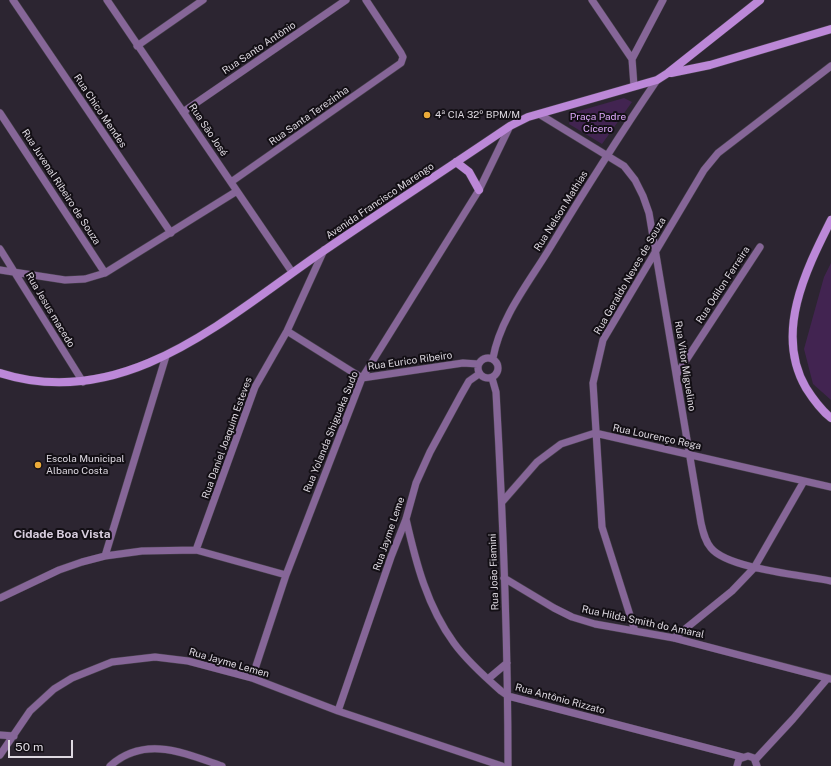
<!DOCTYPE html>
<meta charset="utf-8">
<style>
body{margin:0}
#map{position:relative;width:831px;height:766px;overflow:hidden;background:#2c2531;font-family:"Public Sans",sans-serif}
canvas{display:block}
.scale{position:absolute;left:8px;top:740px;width:65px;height:18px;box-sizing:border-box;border:2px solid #ded9e1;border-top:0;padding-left:5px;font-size:12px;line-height:14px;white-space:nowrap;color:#ded9e1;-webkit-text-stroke:3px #130f15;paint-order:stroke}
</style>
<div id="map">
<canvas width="831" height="766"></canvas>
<div class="scale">50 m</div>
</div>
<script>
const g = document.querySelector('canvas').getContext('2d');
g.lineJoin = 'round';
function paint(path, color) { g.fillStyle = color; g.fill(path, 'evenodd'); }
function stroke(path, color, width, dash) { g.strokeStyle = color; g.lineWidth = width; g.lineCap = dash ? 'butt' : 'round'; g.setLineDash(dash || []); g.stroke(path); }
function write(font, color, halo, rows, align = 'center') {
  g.font = font + ' "Public Sans",sans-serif'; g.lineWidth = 4; g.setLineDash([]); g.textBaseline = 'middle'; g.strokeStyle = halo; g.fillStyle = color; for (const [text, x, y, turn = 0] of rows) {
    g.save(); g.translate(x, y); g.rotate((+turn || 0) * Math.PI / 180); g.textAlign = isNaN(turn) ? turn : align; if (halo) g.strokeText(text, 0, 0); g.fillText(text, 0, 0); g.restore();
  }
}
paint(new Path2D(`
 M624,98L632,102L602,144L569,124L572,113Z
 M831,263V400L813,384L804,349L824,277Z`), '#422451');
const minor = new Path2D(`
 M13,0L171,233
 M107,0L292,272
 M592,0L632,59L634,86
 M137,46L203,0
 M632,59L663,0
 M183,112L346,0
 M0,113L105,273
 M539,114L624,166L635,180L643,196L649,213L701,523C703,532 705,541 711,548C728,569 803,575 831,581
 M231,182L401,63L403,57L401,53L366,0
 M0,249L83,382
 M0,270L65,280L85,279L105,273L237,191
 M287,331L362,378L463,363L478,364
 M478 368a10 10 0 1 1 20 0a10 10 0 1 1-20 0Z
 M493,358C500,319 527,285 548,251C583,193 619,136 657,80
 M677,374L760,247
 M492,378L496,392C503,517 508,641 508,766
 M502,502L537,462L561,444L595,433L831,487
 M406,519C416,563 427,606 454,643C467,661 485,677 501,691L508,696L742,757
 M196,550L255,387L287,331L324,250
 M105,556L166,356
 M504,578L554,608L572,617L595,624L674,638L831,679
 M0,598L59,570L82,562L105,556L142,551L196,550L286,575
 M635,631L602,527L593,383L603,340L704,170L718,153L731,143L831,66
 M674,638L732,591L754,568L804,481
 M252,678L286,575L362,378L479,190L510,126
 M488,679L507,663
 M338,711L391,557L406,519L416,483L430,452L461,395L469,381L479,374
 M0,735L14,736
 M0,755L30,711L54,689L72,678L112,662L155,657L188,661L252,678L338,711L502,766
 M755,760L793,719L827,679
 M110,766C145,735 184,753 222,766
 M737,766L739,759L748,756L754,758L757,766`);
const secondary = new Path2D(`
 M671,73L710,65L831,29
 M456,162L469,172L479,190
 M831,220C806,270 774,333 806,388C813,399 821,410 831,418
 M0,373C125,413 227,317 322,252C385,209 448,168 510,126L528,117L657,80L668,73L760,0`);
stroke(minor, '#48424d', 8);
stroke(secondary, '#48424d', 9);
stroke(minor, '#866698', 7);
stroke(secondary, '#bc88d8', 8);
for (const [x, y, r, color] of [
 [427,115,4,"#ebaa39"],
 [38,465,4,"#ebaa39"]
]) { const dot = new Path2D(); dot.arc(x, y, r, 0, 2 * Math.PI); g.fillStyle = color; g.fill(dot); stroke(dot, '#130f15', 1.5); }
write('10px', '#ded9e1', '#130f15', [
 ["Rua Santo Antônio",259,48,-34],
 ["Rua Chico Mendes",100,111,56],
 ["Rua Santa Terezinha",309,116,-35],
 ["Rua São José",208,130,56],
 ["Rua Juvenal Ribeiro de Souza",61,187,57],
 ["Avenida Francisco Marengo",380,201,-34],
 ["Rua Nelson Mathias",561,211,-58],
 ["Rua Geraldo Neves de Souza",630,276,-60],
 ["Rua Odilon Ferreira",723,285,-57],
 ["Rua Jesus macedo",50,310,59],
 ["Rua Eurico Ribeiro",410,361,-8],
 ["Rua Vitor Miguelino",685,366,81],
 ["Rua Yolanda Shigueka Sudo",331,432,-68],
 ["Rua Lourenço Rega",657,437,12],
 ["Rua Daniel Joaquim Esteves",227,438,-70],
 ["Rua Jayme Leme",389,534,-71],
 ["Rua João Fiamini",494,572,-92],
 ["Rua Hilda Smith do Amaral",643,622,12],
 ["Rua Jayme Lemen",229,663,16],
 ["Rua Antônio Rizzato",560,699,15]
]);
write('10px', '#ded9e1', '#130f15', [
 ["4ª CIA 32º BPM/M",435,115],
 ["Escola Municipal",46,459],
 ["Albano Costa",46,471]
], 'left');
write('10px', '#dea9fb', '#130f15', [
 ["Praça Padre",598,117],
 ["Cícero",598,129]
]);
write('bold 12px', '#d7cddd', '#130f15', [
 ["Cidade Boa Vista",62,534]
]);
</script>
